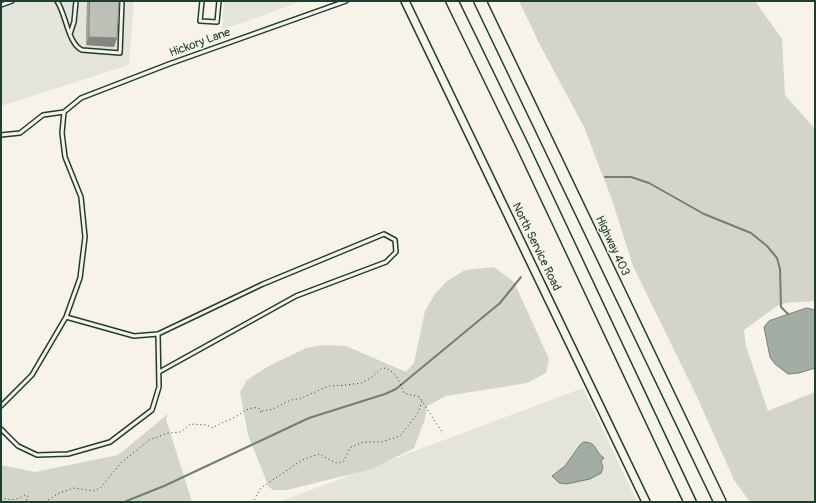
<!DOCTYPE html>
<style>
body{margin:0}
#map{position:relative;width:816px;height:503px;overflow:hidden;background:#f7f3e8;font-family:Pangolin,sans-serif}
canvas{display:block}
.frame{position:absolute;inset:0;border:2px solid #1f3d34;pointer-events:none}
</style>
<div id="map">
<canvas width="816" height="503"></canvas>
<div class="frame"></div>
</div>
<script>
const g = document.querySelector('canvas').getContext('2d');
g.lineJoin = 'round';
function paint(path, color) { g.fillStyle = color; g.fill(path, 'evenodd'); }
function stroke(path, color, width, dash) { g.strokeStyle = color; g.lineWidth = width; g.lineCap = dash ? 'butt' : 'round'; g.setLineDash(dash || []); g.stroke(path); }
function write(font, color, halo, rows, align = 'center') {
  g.font = font + ' Pangolin,sans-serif'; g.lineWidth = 3; g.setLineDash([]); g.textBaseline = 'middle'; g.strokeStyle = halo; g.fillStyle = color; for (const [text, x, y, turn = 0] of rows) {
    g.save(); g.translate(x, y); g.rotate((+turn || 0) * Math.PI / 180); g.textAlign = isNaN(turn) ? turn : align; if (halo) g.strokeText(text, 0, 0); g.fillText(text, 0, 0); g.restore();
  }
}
paint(new Path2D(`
 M1,1H134L129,65L1,106Z
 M224,1H303L222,30Z
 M583,388L637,502H285L284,500Z`), '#e5e4d9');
paint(new Path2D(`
 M519,1H755L782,39L785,95L815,129V301L786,303L777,306L744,330L746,346L768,411L815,392V502H750L734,480L698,399L633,266L612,200L584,127L540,45Z
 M494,267L514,282L549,359L546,373L527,383L446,396L427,406L425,419L414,448L372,469L287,490H273L269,487L248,435L240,392L247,380L267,367L306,348L324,345L346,346L406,372L414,363L425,311L435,294L447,281L465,270Z
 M168,414L166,419L192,502H1V465L35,472L118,455Z`), '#d3d5ca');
const water = new Path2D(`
 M807,308L815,310V368L799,373L788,374L775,364L770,357L764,327L769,321Z
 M584,442C598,442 594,452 604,458L601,461L603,467L601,473L590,479L566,484L559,483L552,476L565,466L580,445Z`);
paint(water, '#a4ada3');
stroke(water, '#6f8077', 1);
stroke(new Path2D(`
 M605,177H631L649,183L704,214L751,233L767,246L777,258L780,269L781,307L788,314
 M124,502L164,486L309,418L385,394L396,389L500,303L521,277`), '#6f8077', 2);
const service = new Path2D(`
 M57,1C66,14 68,44 82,50L120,53L122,1
 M202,1L200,21L217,22L219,1
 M1,5L12,1
 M70,34L74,22L76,1
 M64,112L81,98L169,64L346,1
 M1,135L20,133L43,115L64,112
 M66,317L134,336L158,334L263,284L384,234L395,240L396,252L386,262L296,296L159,372
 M1,406L32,375L66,317L80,278L85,237L81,197L65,157L62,133L64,112
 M1,429L18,446L37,455L68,454L110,442L152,410L159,387L158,334`);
const tertiary = new Path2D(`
 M405,1L646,502`);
const motorway = new Path2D(`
 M452,1L521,143L690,502
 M480,1L720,502`);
stroke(service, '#1f3d34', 6);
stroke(tertiary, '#1f3d34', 10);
stroke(motorway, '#1f3d34', 14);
stroke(new Path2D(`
 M1,497C10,501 17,500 25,495L28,496L26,501L23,502
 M45,502L59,493L74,488L94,491L100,488L121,463L149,440L168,433L181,432L190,424L207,425L213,428C219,423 226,422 233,418C242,414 248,406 259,408L261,413L262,411C267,410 271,410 275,408C283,404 290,399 299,399L329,386L346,385L361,383L371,378L382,368C394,368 400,382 404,393L419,397L422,401
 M251,502L254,500L261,488L302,460L319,454L336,463L343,462L351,447L364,442H381L400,436L418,413L422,401L442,432`), '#1f3d34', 1, [1, 3]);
stroke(service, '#f7f3e8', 3);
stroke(tertiary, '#f7f3e8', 7);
stroke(motorway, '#f7f3e8', 11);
paint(new Path2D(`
 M87,1H119L117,38L114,47L86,45V28Z`), '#a1a69d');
paint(new Path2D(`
 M89,37L117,38L114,47L86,45Z`), '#83877f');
const building = new Path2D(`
 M90,1H119L117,38L89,37V19Z`);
paint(building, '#bbc1b6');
stroke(building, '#83877f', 1);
write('12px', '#1f3d34', '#f7f3e8', [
 ["Hickory Lane",200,43,-20],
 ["Highway 403",612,246,65],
 ["North Service Road",536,247,64]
]);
</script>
